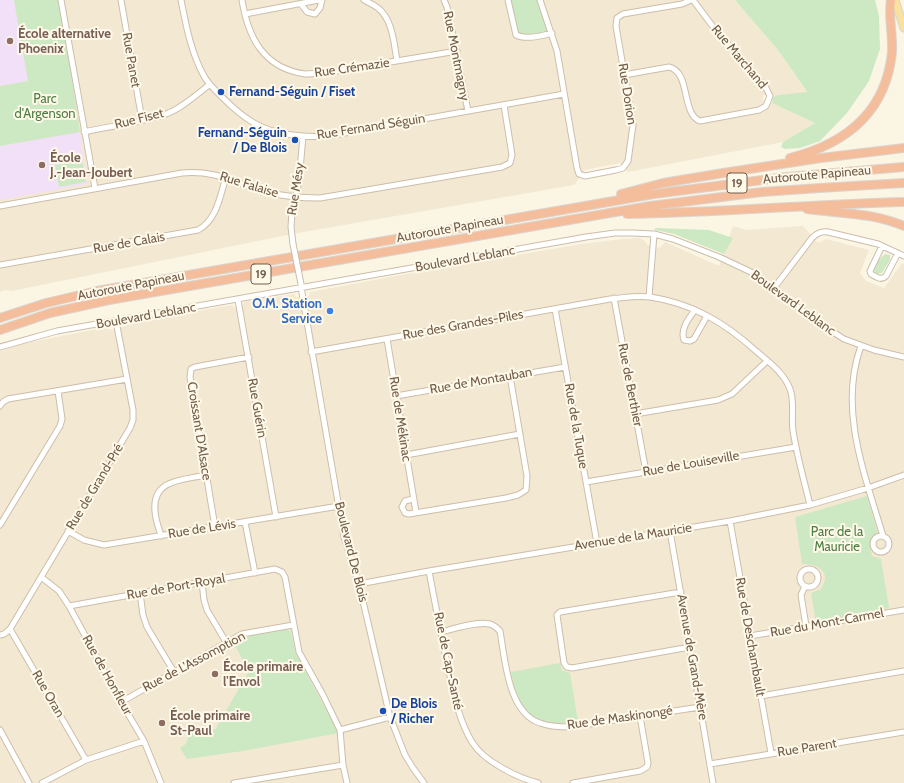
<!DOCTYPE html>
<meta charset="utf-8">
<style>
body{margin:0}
canvas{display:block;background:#fbf5e4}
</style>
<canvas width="904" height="783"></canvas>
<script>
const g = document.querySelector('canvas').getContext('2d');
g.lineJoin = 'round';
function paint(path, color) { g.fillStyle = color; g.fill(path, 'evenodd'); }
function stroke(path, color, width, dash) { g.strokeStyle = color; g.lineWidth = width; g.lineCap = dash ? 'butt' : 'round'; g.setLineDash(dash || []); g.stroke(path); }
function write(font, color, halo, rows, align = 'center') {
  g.font = font + ' Cabin,sans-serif'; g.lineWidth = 4; g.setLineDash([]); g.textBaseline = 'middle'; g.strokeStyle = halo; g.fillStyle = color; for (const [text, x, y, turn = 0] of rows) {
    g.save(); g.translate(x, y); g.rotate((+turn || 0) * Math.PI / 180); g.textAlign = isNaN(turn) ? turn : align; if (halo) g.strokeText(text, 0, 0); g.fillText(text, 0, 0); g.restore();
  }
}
paint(new Path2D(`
 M0,0H735L778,50L807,93L778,95L773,97L763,95V101L772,103L815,123L783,142L628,172L620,163L585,170L574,185L292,234L12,291L5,290L0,292Z
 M733,226L746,230L803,226L818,243L826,239L869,250L860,273L866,281L884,288L902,263L904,264V783H0V351L21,344L107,327L112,330L123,327L126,324L232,305L234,307L243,305L244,302L294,294L296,297L309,296L310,292L395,276L581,244L622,239L640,238L646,242L647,245L659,248L665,242L719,266Z`), '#f3e8d2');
paint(new Path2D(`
 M0,0H14L28,81L0,86Z
 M80,132L87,184L0,200V146Z`), '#f2e0f8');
paint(new Path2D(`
 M14,0H60L80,132L0,146V86L28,81Z
 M508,0H539L552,33L543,36L516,35Z
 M735,0H875L879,16L880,49L869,81L847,113L820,141L800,148L785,149L781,147L783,142L815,123L772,103L773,97L778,95L807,92L778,50Z
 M82,160L86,182L59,187L55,165Z
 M655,228L709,230L733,238L724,254L674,234L655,230Z
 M885,254L890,255V260L882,273L877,274L874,272C875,266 880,257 885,254Z
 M867,496L878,534C870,541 870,546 872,556L881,559L889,608L816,623L811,593L821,589C822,586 825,582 825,579C826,567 812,564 802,564L795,517Z
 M287,629L291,632L295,652L339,733L243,751L187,759L180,748L186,744C186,736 197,729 205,727C209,727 212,728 215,730L249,671L234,644L246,636Z
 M560,663L562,670L570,673L578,722C534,728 520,715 511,672Z`), '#cde9c3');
const minor = new Path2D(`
 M61,0L95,188
 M121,0L142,120
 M181,0C186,25 191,53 204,76C209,85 216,91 223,98C233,108 242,116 254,123C274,135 306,138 328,136L564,94
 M242,0C248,37 263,68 305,74C311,74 318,73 324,73L457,51
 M364,0C368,2 374,5 378,8C393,20 394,44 397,61
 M444,0L447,7L468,111
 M508,0L516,35C526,40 542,36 552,33
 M540,0L557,51L577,168L579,174L585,176L616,170L623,168L628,161L633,125L616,26L617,18L623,14L682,4L691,0
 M301,4L307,12L315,14L320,8L322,0
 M245,14L319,0
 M624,75L669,67C691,72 681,114 700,121L759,110L766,106L770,96L766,88L714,28L693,0
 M84,132C111,126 140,123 166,114C182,108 196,95 209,85
 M0,206L182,173C216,170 232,182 262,191C281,196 301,198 320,198L502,167L510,163L512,155L504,105
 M293,244L291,227L292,212L299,181L303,136
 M882,246L870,271L871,274C876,277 881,281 886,276L898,253
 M0,265L198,230C217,220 220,196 226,177
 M301,287L344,537L359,584L390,717L405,755L413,768L424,783
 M774,288L812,238C817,233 822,231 828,232L878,244L904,256
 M649,297L654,234
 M614,298L646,472
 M238,300L276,517
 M555,309L597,543
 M695,310C689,318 680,329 684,340L690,341L694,339L707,316
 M387,339L416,512
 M861,346C838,409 865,475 883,536
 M0,347L57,331L586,237L615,233H632L654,234L673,239L719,257L753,273L774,288L811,318L844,339L874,350L904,357
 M311,352L610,299C623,298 637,295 650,297C692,303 725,323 756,351C769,362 784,373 790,389C795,402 791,417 793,431C797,456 804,480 810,505
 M396,396L565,367
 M0,406L3,402L8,399L127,379
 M635,414L718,400L732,394L767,361
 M406,455L520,434
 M586,482L796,447
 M413,499L405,501L402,507L405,513L409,514L506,498L518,495L526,490L527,476L510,376
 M730,521L771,753
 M245,522L255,573
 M0,525L60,426L62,419L58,391
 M215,527L190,377L191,369L195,367L249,357
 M68,531L84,540L104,545L339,506
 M670,531L713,783
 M873 544a8 8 0 1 1 16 0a8 8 0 1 1-16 0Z
 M161,536C159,528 155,519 155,511C152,479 183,480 206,475
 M800 578a9 9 0 1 1 18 0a9 9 0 1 1-18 0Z
 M429,571C435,603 441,635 448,667C454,693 458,719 472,742C483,761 518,778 538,783
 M41,577L59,591L69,606L121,702L144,741L161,783
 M202,582L204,600L207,610L226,642
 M359,584L429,571L730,521L810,505L868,488L904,475
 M805,586L801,595L806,626
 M681,592L560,612L557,615L564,663L567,667L572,668L690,647
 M140,593L143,615L147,627L174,672
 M69,606L275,569L282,572L285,577L299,652L323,695L340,730L343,765L347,783
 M10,629L86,760
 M441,632C453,629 477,621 490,624C494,625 497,628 500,631C505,659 508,713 540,723C550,727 560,727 570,727L700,707
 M0,635L4,634L10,629L130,428L133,420V410L116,321
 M750,636L904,610
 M761,696L904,671
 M121,702L242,634L293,625
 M0,730L29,783
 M340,730L390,717
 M710,764L904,732
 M42,783L86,760L144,741
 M234,783L343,765
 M573,783L640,771L647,767L648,763L640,716`);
const major = new Path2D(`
 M895,0L904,28`);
const highway = new Path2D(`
 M790,158C845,144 886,113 892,52C893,34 888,17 891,0
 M621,194L663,183L723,173L821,158L904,148
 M807,209C842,214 870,212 904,226
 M627,214C719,213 812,204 904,202
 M0,318L46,303L97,291L654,194L786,177L904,167
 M0,330L50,313L109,300L650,206L762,192L820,188L904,183`);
stroke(minor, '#cdbeaa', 7);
stroke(major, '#dbd5d0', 9);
stroke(highway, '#dbd5d0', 10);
stroke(minor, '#fff', 5);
stroke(major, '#f8e29e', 7);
stroke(highway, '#f4be9c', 8);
const minorBridge = new Path2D(`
 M293,244L301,284`);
stroke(minorBridge, '#cdbeaa', 7, []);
stroke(minorBridge, '#fff', 5);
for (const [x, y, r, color] of [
 [10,41,4,"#8d6e63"],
 [221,92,4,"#1a4fb4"],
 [295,140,4,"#1a4fb4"],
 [42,165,4,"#8d6e63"],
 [330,311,4,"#3f7fe0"],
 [215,674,4,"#8d6e63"],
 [383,711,4,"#1a4fb4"],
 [162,723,4,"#8d6e63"]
]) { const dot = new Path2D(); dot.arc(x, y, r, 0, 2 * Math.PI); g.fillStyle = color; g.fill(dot); stroke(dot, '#fff9ea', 1.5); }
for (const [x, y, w] of [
 [737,183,20],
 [261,274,20]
]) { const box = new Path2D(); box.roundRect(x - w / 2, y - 10, w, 20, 3); g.fillStyle = '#fff9ea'; g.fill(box); stroke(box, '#735e4a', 1); }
write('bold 12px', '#735e4a', null, [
 ["19",737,183],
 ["19",261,274]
]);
write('bold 13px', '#785e54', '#fff9ea', [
 ["École alternative",18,34],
 ["Phoenix",18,49],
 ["École",50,158],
 ["J.-Jean-Joubert",50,173],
 ["École primaire",223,667],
 ["l'Envol",223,682],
 ["École primaire",170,716],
 ["St-Paul",170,731]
], 'left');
write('13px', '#735e4a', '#fff9ea', [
 ["Rue Montmagny",456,56,79],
 ["Rue Marchand",739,57,50],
 ["Rue Panet",131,60,80],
 ["Rue Crémazie",352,68,-8],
 ["Rue Dorion",627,94,81],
 ["Rue Fiset",139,119,-14],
 ["Rue Fernand Séguin",371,127,-9],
 ["Autoroute Papineau",817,175,-5],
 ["Rue Falaise",249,185,17],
 ["Rue Mésy",296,189,-81],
 ["Autoroute Papineau",450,229,-10],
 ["Rue de Calais",129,243,-10],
 ["Boulevard Leblanc",465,259,-10],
 ["Autoroute Papineau",131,286,-11],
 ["Boulevard Leblanc",793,303,36],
 ["Boulevard Leblanc",146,316,-10],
 ["Rue des Grandes-Piles",463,325,-10],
 ["Rue de Montauban",481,381,-10],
 ["Rue de Berthier",630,385,79],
 ["Rue Guérin",257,408,80],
 ["Rue de Mékinac",400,419,81],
 ["Rue de la Tuque",576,426,80],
 ["Croissant D'Alsace",199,431,81],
 ["Rue de Louiseville",691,464,-10],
 ["Rue de Grand-Pré",95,487,-59],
 ["Rue de Lévis",202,529,-9],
 ["Avenue de la Mauricie",633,537,-9],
 ["Boulevard De Blois",351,552,76],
 ["Rue de Port-Royal",176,587,-10],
 ["Rue du Mont-Carmel",827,623,-10],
 ["Rue de Deschambault",750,637,80],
 ["Avenue de Grand-Mère",692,657,80],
 ["Rue de Cap-Santé",448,661,78],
 ["Rue de L'Assomption",194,662,-28],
 ["Rue de Honfleur",107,675,61],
 ["Rue Oran",48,694,60],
 ["Rue de Maskinongé",620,718,-8],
 ["Rue Parent",807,748,-9]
]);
write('bold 13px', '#164399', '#fff9ea', [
 ["Fernand-Séguin / Fiset",229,92],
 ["Fernand-Séguin",287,133,"right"],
 ["/ De Blois",287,148,"right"],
 ["De Blois",391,704],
 ["/ Richer",391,719]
], 'left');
write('13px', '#4f7e45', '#fff9ea', [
 ["Parc",45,99],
 ["d'Argenson",45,114],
 ["Parc de la",837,532],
 ["Mauricie",837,547]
]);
write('bold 13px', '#366cbe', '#fff9ea', [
 ["O.M. Station",322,304],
 ["Service",322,319]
], 'right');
</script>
